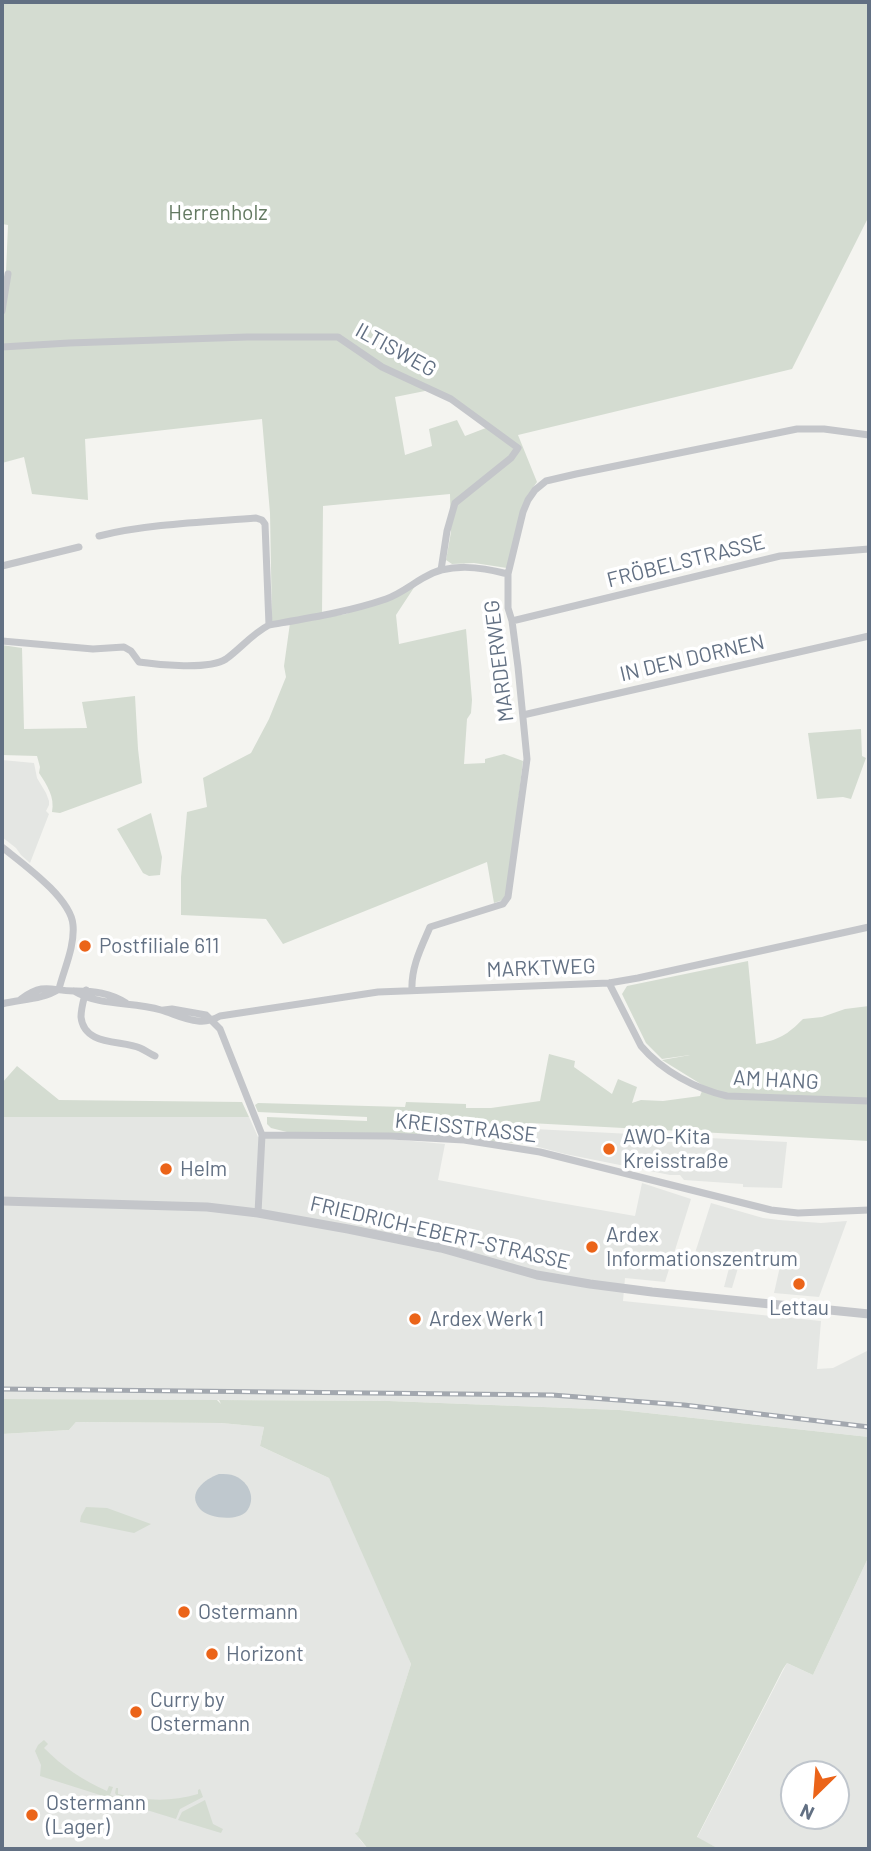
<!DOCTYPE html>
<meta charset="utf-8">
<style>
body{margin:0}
#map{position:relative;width:871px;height:1851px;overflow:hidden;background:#f4f4f0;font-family:Barlow,sans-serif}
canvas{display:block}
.frame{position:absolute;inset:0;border:4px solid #627083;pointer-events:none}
.north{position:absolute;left:780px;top:1760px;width:70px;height:70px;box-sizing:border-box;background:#fff;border:2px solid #c0c6cd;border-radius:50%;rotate:205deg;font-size:19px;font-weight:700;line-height:28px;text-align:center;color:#627083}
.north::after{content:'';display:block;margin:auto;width:24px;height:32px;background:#eb6419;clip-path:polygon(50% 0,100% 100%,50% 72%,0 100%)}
</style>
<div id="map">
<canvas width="871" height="1851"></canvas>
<div class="frame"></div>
<div class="north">N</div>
</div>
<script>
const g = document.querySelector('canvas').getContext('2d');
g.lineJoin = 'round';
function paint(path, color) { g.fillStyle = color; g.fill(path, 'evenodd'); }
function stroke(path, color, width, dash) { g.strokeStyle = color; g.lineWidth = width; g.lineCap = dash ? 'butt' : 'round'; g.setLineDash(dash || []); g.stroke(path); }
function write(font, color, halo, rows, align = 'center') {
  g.font = font + ' Barlow,sans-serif'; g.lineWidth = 7; g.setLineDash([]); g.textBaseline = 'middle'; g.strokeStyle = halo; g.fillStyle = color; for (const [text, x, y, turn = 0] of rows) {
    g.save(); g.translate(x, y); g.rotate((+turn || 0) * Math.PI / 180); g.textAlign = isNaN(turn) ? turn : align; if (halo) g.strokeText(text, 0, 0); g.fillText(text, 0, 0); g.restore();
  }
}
paint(new Path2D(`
 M2,760L34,763L37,778L46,793L49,801V805L46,811L49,814L30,863L21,855L16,848L2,837Z
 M2,1117H249L258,1137L389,1139L445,1144L438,1180L543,1200L635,1216L642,1183L691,1199L665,1282L625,1278L623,1301L821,1321L817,1369L833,1368L869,1350V1437L620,1410L389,1401L2,1399Z
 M534,1129L787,1142L782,1188L743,1187V1184L684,1180L680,1175H670L565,1154L531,1145Z
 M711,1203L763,1218L779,1220L821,1223L847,1221L819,1297L774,1293L781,1262L779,1261L741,1258L732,1288L724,1287L732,1257L695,1253Z
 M76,1422L221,1423L264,1427L260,1446L329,1478L368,1557L411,1664L358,1833L356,1832L360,1840L368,1849H2V1434L69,1430Z
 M869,1556V1849H719L697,1838L787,1663L813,1675ZM794,1774H836V1816H794Z`), '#e4e6e3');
paint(new Path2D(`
 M2,2H869V216L792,369L518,435L537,482L527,496L507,568L474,563L452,564L446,560L451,532L450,494L323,506L322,614L272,622L270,513L262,419L85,439L88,500L32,494L24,457L2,463V287L6,272L8,225L2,224ZM435,389L491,426L465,436L457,420L429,429L432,446L405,455L395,397Z
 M415,586L396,615L399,644L466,629L472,700L471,713L467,719L464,764L485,763V759L504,754L523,761L507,894L503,900L494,903L487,862L283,944L266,919L181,915V877L187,812L207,807L203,778L251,753L269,719L286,677L284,666L290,623L346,614Z
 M2,645L22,648L24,729L87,728L82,702L135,696L138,749L142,783L60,813L52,812C55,797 47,785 39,773L40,767L37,756L2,755Z
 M861,729L862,756L866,758L851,799L843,797L817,799L808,733Z
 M151,813L162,857L160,875L149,876L143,873L117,829Z
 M748,961L756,1044C779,1040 787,1035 803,1019L822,1017L845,1009L869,1006V1141L529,1123L524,1144L462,1138L287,1132L271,1128L267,1124V1117L367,1121V1117L258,1112L255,1105L258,1103L405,1107L406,1102L466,1104V1108H491L540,1101L549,1054L575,1061L574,1067L612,1094L618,1079L637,1087L632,1103L641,1100L663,1101L700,1096L704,1086L662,1060L690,1055L662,1059L646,1043L622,994L627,986Z
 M17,1066L59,1100L242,1102L249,1117H2V1083Z
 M2,1399L217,1400L221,1404L219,1400L389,1401L620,1410L869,1437V1556L813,1675L787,1663L783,1669L697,1837L719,1849H368L355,1833L358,1832L411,1664L329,1478L260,1446L264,1427L221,1423L76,1422L69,1430L2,1434Z
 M86,1507L107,1508L151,1524L134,1533L80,1522L81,1516Z
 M44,1740L48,1744L44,1748C63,1767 82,1780 107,1791L109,1786L113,1787L110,1795L119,1799V1801L40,1776L41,1765L35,1751L38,1745Z
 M116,1788H118V1794C145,1801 171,1802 198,1794V1790L200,1789L203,1797L180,1809L176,1819L124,1803V1799L117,1796L115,1793Z
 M205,1800L213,1824L223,1829L221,1833L178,1820L182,1812Z`), '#d4dcd1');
paint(new Path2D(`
 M219,1474C225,1474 230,1474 235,1476C249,1482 257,1499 246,1512C237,1521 209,1519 200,1509C186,1493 205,1479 219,1474Z`), '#bfc8ce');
stroke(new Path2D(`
 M2,311L8,274
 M2,347L69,343L247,337H338L382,367L451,399L518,448L511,458L455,503L447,531L441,570
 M99,536C147,524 206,522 256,518L262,520L265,524L269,625
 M2,566L79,547
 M512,621L780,556L869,549
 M2,641L93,649L124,647L131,651L139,662C159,665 209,670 226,659C241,648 252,634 269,625C309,618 348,612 386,599C400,594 411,585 423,578C449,562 481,567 508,574
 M523,715L869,636
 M2,847C23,864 71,898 73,925C75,946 64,969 59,989
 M609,983L641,1046C662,1071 696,1089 727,1096L869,1101
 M86,990C84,999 81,1008 81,1017C84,1046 121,1040 140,1048C145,1050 150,1054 155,1056
 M412,990C411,967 421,948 430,927L503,904L508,897L527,759L518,667L512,621L508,608V574L523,512L528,500L535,490L546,481L576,474L797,429H824L869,435
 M74,991C101,1007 132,1001 161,1010C174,1014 185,1020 198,1021C206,1022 213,1020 220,1016L378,992L609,983L638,978L869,927
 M21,999C46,981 52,992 76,991C94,991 110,993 126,1003
 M2,1004C21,999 42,1000 59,989
 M164,1010L172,1009L206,1015L220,1029L262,1135L258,1213
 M262,1135L390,1136L464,1140L540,1152L771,1210L798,1213L869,1210`), '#c4c6ca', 7);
stroke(new Path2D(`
 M2,1201L207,1207L258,1213L348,1229L441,1248L537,1275L590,1284L652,1292L869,1314`), '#c4c6ca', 9);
const rail = new Path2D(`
 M2,1389L552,1395L684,1405L869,1427`);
stroke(rail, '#a3a8af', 5);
stroke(rail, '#fff', 2.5, [8]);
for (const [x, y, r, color] of [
 [85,946,7,"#eb6419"],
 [609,1149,7,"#eb6419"],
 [166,1169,7,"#eb6419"],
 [592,1247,7,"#eb6419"],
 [799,1284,7,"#eb6419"],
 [415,1319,7,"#eb6419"],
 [184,1612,7,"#eb6419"],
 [212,1654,7,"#eb6419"],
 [136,1712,7,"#eb6419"],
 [32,1815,7,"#eb6419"]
]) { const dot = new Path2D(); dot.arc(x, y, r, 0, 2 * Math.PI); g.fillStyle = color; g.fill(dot); stroke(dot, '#fff', 2.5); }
write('21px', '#637961', '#fff', [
 ["Herrenholz",218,213]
]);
write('21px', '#627083', '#fff', [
 ["ILTISWEG",396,350,29],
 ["FRÖBELSTRASSE",686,561,-14],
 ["IN DEN DORNEN",692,658,-13],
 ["MARDERWEG",499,661,-97],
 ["MARKTWEG",541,968,-2],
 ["AM HANG",776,1080,3],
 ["KREISSTRASSE",466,1128,6],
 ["FRIEDRICH-EBERT-STRASSE",440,1233,13]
]);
write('21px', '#627083', '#fff', [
 ["Postfiliale 611",99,946],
 ["AWO-Kita",623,1137],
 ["Kreisstraße",623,1161],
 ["Helm",180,1169],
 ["Ardex",606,1235],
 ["Informationszentrum",606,1259],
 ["Lettau",799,1308,"center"],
 ["Ardex Werk 1",429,1319],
 ["Ostermann",198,1612],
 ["Horizont",226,1654],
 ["Curry by",150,1700],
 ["Ostermann",150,1724],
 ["Ostermann",46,1803],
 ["(Lager)",46,1827]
], 'left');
</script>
